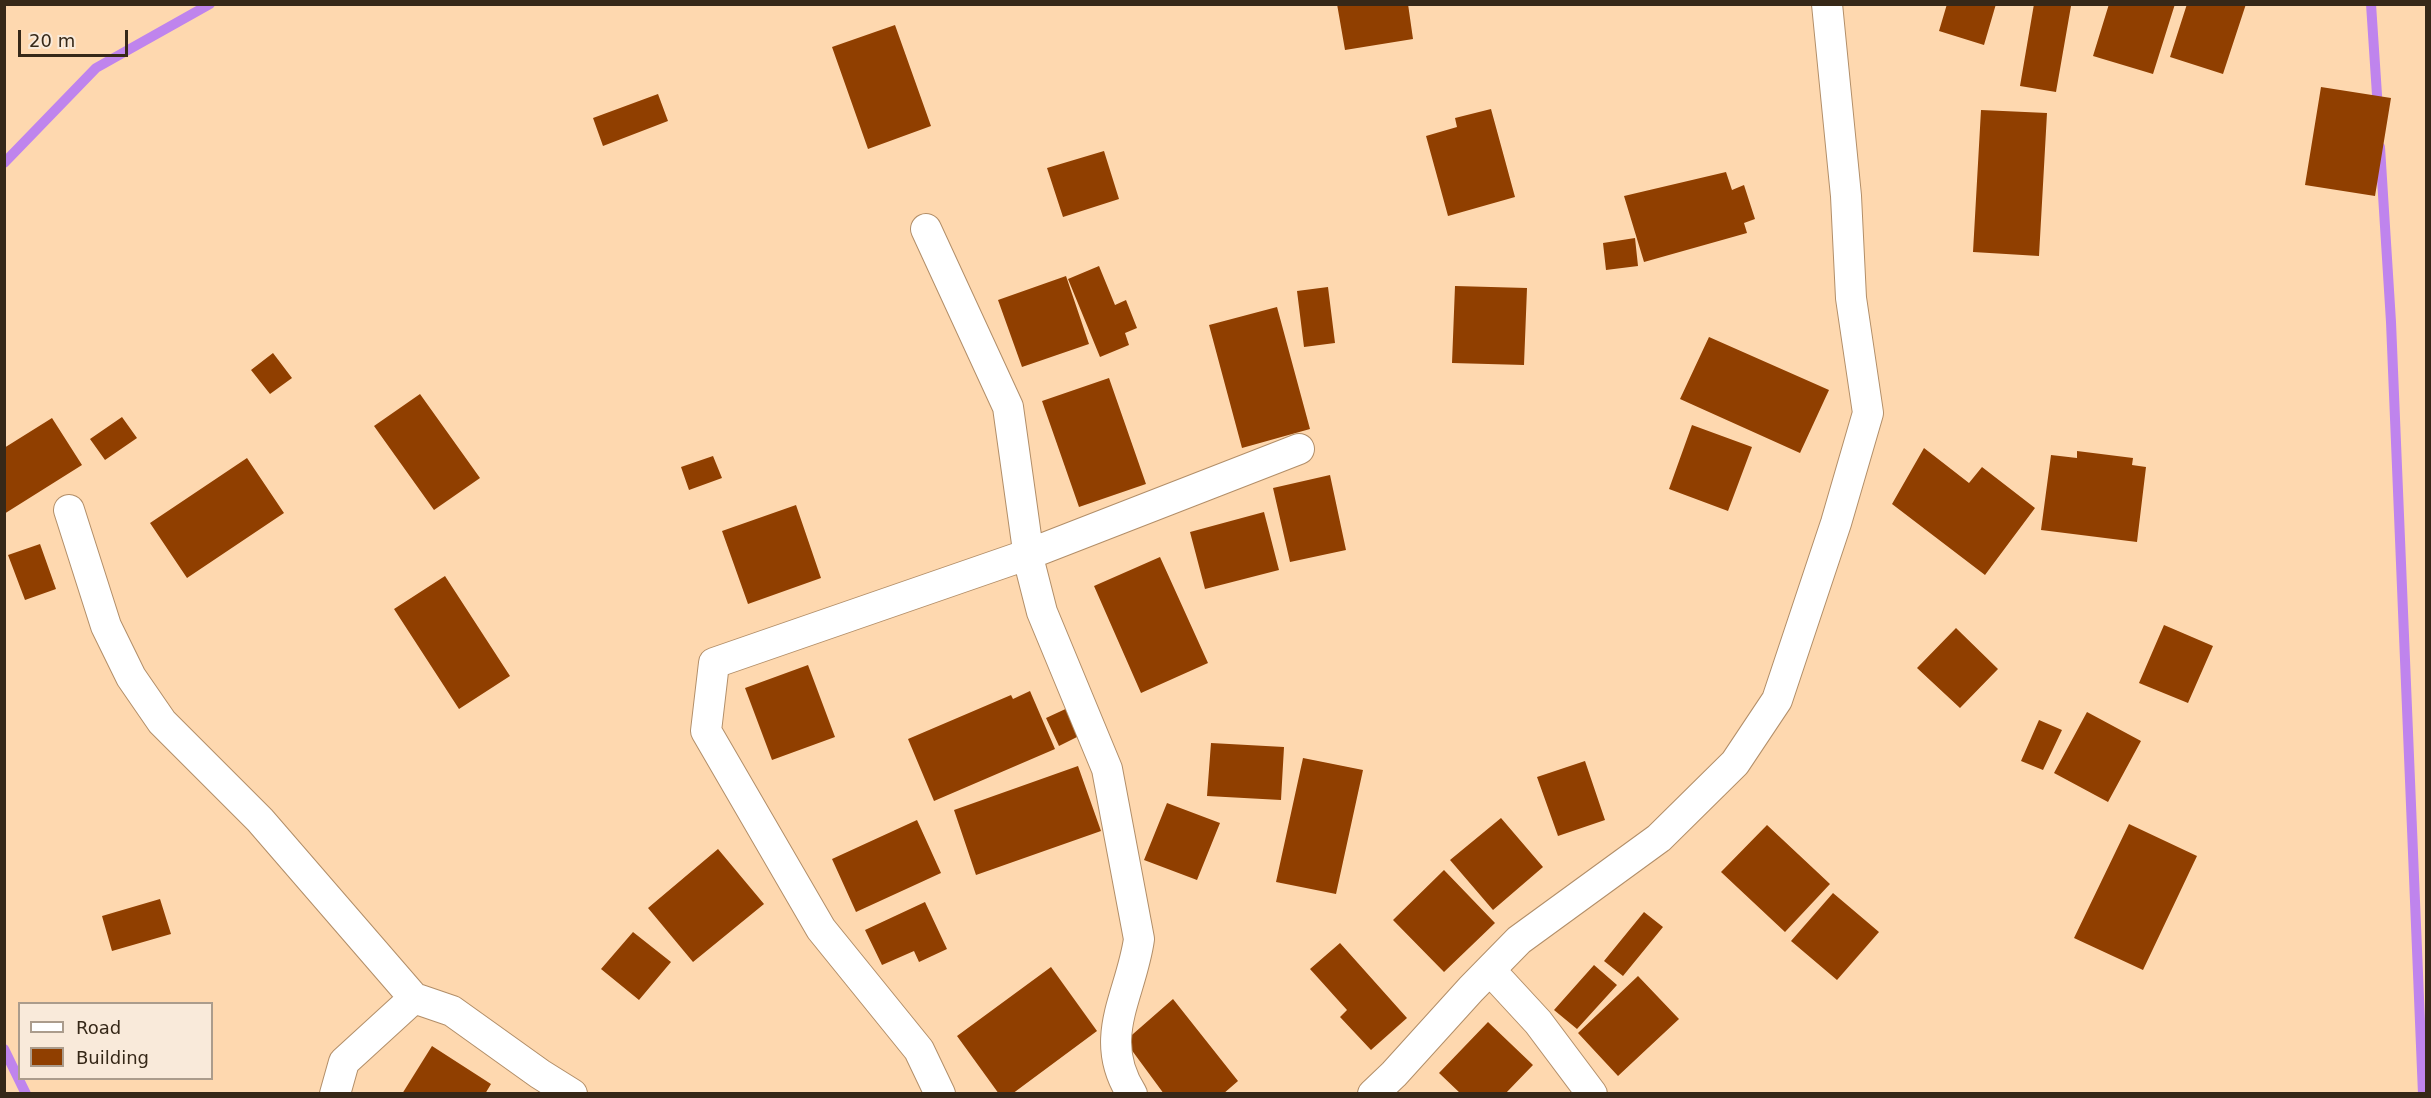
<!DOCTYPE html>
<style>
body{margin:0}
#map{position:relative;width:2431px;height:1098px;overflow:hidden;background:#fed8af;font-family:"DejaVu Sans",sans-serif}
canvas{display:block}
.frame{position:absolute;inset:0;border:6px solid #362818;pointer-events:none}
.legend{position:absolute;left:18px;top:1002px;width:195px;height:78px;box-sizing:border-box;background:#f9eada;border:2px solid #ab9c8c;margin:0;padding:8px 10px;list-style:none;font-size:18px;color:#362818}
.legend li{display:flex;align-items:center;gap:12px;height:30px}
.legend b{width:30px;border:2px solid #ab9c8c}
.scale{position:absolute;left:18px;top:30px;width:110px;height:27px;box-sizing:border-box;border:3px solid #362818;border-top:0;padding-left:8px;font-size:18px;line-height:21px;white-space:nowrap;color:#362818;-webkit-text-stroke:4px #f9eada;paint-order:stroke}
</style>
<div id="map">
<canvas width="2431" height="1098"></canvas>
<div class="frame"></div>
<ul class="legend">
<li><b style="height:8px;background:#fff"></b>Road</li>
<li><b style="height:16px;background:#903f00"></b>Building</li>
</ul>
<div class="scale">20 m</div>
</div>
<script>
const g = document.querySelector('canvas').getContext('2d');
g.lineJoin = 'round';
function stroke(path, color, width, dash) { g.strokeStyle = color; g.lineWidth = width; g.lineCap = dash ? 'butt' : 'round'; g.setLineDash(dash || []); g.stroke(path); }
function paint(path, color) { g.fillStyle = color; g.fill(path, 'evenodd'); }
stroke(new Path2D(`
 M2371,4L2378,110
 M2380,147L2391,322L2423,1094
 M4,163L96,68L210,4
 M4,1049L26,1094`), '#bf84ed', 10);
paint(new Path2D(`
 M1337,4H1408L1413,39L1345,50Z
 M1947,4H1996L1984,45L1939,31Z
 M2034,4L2071,6L2056,92L2020,86Z
 M2109,4H2175L2153,74L2093,56Z
 M2187,4H2246L2223,74L2170,57Z
 M895,25L931,126L868,149L832,47Z
 M2321,87L2391,98L2375,196L2305,185Z
 M658,94L668,121L603,146L593,118Z
 M1491,109L1515,197L1448,216L1426,136L1457,127L1455,118Z
 M1981,110L2047,113L2039,256L1973,252Z
 M1104,151L1119,199L1063,217L1047,168Z
 M1726,172L1732,190L1744,185L1755,219L1744,223L1747,233L1644,262L1624,196Z
 M1635,238L1638,266L1606,270L1603,243Z
 M1099,266L1115,305L1126,300L1137,328L1125,333L1129,345L1100,357L1068,279Z
 M1066,276L1089,344L1022,367L998,300Z
 M1455,286L1527,288L1524,365L1452,363Z
 M1328,287L1335,343L1304,347L1297,291Z
 M1277,307L1310,429L1242,448L1209,325Z
 M1709,337L1829,390L1800,453L1680,399Z
 M273,353L292,378L270,394L251,370Z
 M1109,378L1146,484L1079,507L1042,401Z
 M420,394L480,478L434,510L374,426Z
 M122,417L137,438L105,460L90,439Z
 M52,418L82,465L4,514V448Z
 M1692,425L1752,447L1728,511L1669,489Z
 M1924,448L1969,483L1982,467L2035,508L1985,575L1892,504Z
 M2077,451L2133,458L2132,465L2146,467L2137,542L2041,530L2051,455L2077,458Z
 M713,456L722,478L689,490L681,467Z
 M247,458L284,513L187,578L150,523Z
 M1330,475L1346,550L1290,562L1273,488Z
 M796,505L821,578L748,604L722,531Z
 M1264,512L1279,570L1205,589L1190,532Z
 M40,544L56,589L25,600L8,555Z
 M1160,557L1208,663L1141,693L1094,586Z
 M445,576L510,676L459,709L394,609Z
 M2164,625L2213,646L2188,703L2139,683Z
 M1956,628L1998,669L1960,708L1917,668Z
 M808,665L835,737L772,760L745,688Z
 M1030,691L1055,749L934,801L908,739L1011,695L1013,699Z
 M1072,706L1085,733L1059,746L1046,718Z
 M2087,712L2141,741L2108,802L2054,773Z
 M2039,720L2062,730L2043,770L2021,761Z
 M1211,743L1284,747L1281,800L1207,796Z
 M1303,758L1363,770L1336,894L1276,882Z
 M1585,761L1605,820L1558,836L1537,777Z
 M1078,766L1101,831L976,875L954,810Z
 M1167,803L1220,823L1197,880L1144,860Z
 M1501,818L1543,867L1493,910L1450,860Z
 M917,820L941,873L856,912L832,859Z
 M2129,824L2197,856L2143,970L2074,938Z
 M1767,825L1830,884L1785,932L1721,872Z
 M718,849L764,904L693,962L648,908Z
 M1444,870L1495,923L1444,972L1393,920Z
 M1833,893L1879,932L1837,980L1791,941Z
 M160,899L171,934L112,951L102,916Z
 M925,902L947,949L919,962L914,951L882,965L865,930Z
 M1644,912L1663,927L1623,976L1604,961Z
 M633,932L671,962L639,1000L601,969Z
 M1340,943L1407,1018L1371,1050L1340,1017L1347,1010L1310,969Z
 M1594,965L1617,985L1577,1029L1554,1010Z
 M1051,967L1097,1031L1012,1094H999L957,1036Z
 M1638,976L1679,1019L1618,1076L1578,1033Z
 M1173,999L1238,1081L1223,1094H1164L1125,1041Z
 M1488,1022L1533,1065L1505,1094H1461L1439,1073Z
 M432,1046L491,1084L485,1094H402Z`), '#903f00');
const street = new Path2D(`
 M926,229L1008,407L1030,565L1042,612L1107,769L1139,939C1131,996 1096,1038 1132,1094
 M69,510L106,626L131,677L162,722L260,820L414,998L452,1011L540,1074L572,1094
 M1490,970L1538,1022L1592,1094
 M335,1094L344,1062L414,998
 M940,1094L919,1050L821,929L706,731L714,663L1029,554L1299,449
 M1373,1094L1394,1074L1471,989L1519,940L1659,838L1735,763L1777,700L1836,523L1868,413L1851,298L1846,196L1827,4`);
stroke(street, '#b28e68', 32);
stroke(street, '#fff', 30);
</script>
